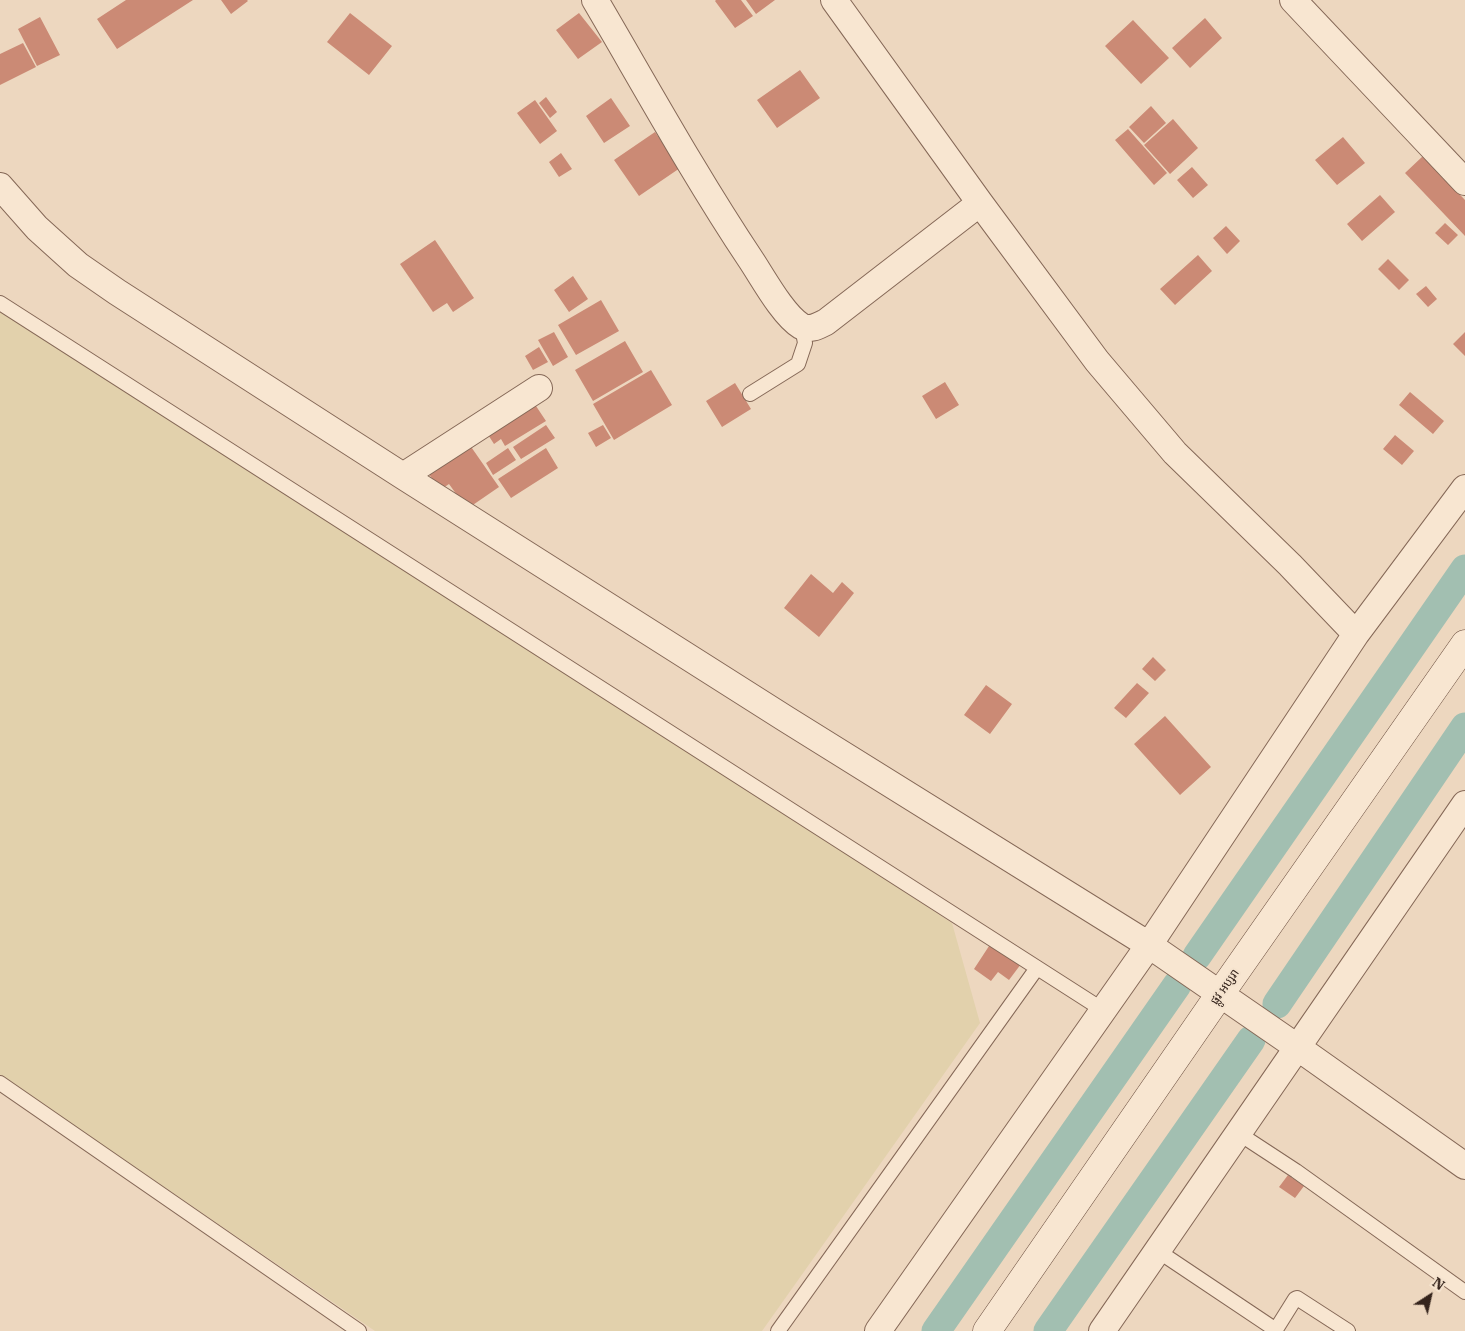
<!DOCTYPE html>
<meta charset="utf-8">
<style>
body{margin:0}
#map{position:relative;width:1465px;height:1331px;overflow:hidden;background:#edd7bf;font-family:"IBM Plex Serif",serif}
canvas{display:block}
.north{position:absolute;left:1405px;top:1271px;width:50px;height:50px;-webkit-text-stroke:4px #f5e3ce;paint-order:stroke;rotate:35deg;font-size:14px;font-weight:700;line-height:20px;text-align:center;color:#35241c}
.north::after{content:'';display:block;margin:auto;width:18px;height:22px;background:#35241c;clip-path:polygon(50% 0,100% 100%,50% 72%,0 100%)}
</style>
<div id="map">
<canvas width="1465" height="1331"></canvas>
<div class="north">N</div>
</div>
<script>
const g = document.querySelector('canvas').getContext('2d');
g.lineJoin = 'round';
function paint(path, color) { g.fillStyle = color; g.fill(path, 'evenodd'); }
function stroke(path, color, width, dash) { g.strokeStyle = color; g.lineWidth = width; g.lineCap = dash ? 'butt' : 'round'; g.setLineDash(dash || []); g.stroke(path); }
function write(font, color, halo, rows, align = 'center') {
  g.font = font + ' "IBM Plex Serif","Noto Sans Khmer",serif'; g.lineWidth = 4.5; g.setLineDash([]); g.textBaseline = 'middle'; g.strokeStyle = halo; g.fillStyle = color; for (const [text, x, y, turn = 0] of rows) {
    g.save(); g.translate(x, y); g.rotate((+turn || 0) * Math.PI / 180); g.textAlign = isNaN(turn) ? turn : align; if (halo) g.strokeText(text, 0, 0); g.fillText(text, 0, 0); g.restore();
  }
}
paint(new Path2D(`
 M0,295L952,923L980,1023L762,1331H375L0,1075Z`), '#e2d1ac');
stroke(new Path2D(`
 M1197,956L1465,569
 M1277,1004L1465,727
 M936,1331L1177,985
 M1048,1331L1251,1040`), '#a2bfb1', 29);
paint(new Path2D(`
 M126,0H193L117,49L97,19Z
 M221,0H247L248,1L231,14Z
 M716,0H741L753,16L735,28L715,1Z
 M746,0H775L756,14Z
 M350,13L392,46L369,75L327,42Z
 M579,13L602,42L578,59L556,30Z
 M40,17L60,55L37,66L18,29Z
 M1205,18L1222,38L1190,68L1172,48Z
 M1133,20L1169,58L1141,84L1105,46Z
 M23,43L36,67L0,85V54Z
 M800,70L820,98L777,128L757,100Z
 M546,97L557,112L550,118L539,103Z
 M611,98L630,126L604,143L586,116Z
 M535,100L557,131L540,144L517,113Z
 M1151,106L1166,123L1144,143L1129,127Z
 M1173,119L1198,148L1170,174L1144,145Z
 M1128,129L1167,173L1154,185L1115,140Z
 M655,132L680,168L639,196L614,160Z
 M1343,137L1365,163L1337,185L1315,160Z
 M561,153L572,169L559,177L549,162Z
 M1423,156L1465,200V236L1405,173Z
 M1192,167L1208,185L1193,198L1177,180Z
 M1380,195L1395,212L1362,241L1347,224Z
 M1445,223L1458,235L1448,245L1435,233Z
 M1226,226L1240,241L1227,254L1213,238Z
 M435,240L474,298L453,312L447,303L433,312L400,264Z
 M1198,255L1212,271L1175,305L1160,289Z
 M1388,259L1409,280L1399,290L1378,269Z
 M573,276L588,299L569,312L554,290Z
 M1426,286L1437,299L1428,307L1416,294Z
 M601,300L619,331L576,355L558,325Z
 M554,332L568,357L553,366L538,340Z
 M1465,332V356L1453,344Z
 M625,341L643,372L593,401L575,370Z
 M539,347L548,362L533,370L525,356Z
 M651,370L672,405L614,440L593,404Z
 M945,382L959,405L936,419L922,396Z
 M735,383L751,409L722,427L706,401Z
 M1410,392L1444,421L1433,434L1399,405Z
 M532,400L546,421L505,446L501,439L494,444L485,430Z
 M546,425L555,438L521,459L513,447Z
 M603,425L611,438L596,447L588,433Z
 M1395,435L1414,451L1402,465L1383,449Z
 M467,441L499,487L467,509L449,484L440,490L426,470Z
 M508,448L516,460L493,475L486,463Z
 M546,448L558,468L511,498L498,479Z
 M811,574L833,593L842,582L854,593L819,637L784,608Z
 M1153,657L1166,670L1155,681L1142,669Z
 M1137,683L1149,693L1126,718L1114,708Z
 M986,685L1012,704L990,734L964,715Z
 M1165,716L1211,767L1180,795L1134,744Z
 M991,943L1021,964L1009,980L998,972L991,981L974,969Z
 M1288,1175L1304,1186L1295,1198L1279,1187Z`), '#cb8a75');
const lane = new Path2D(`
 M0,303L1103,1010
 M750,394L798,364L805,343L802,327
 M0,1083L359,1331
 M1238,1133L1296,1171L1465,1292
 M1158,1251L1276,1330
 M778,1331L1037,968
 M1275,1331L1295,1299L1297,1298L1348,1331`);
const street = new Path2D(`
 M595,0C646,87 695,176 751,260C763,278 783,315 801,326C810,331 818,326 826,322L980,203
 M834,0L980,203L1097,361L1175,453L1290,565L1356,634
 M1293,0L1465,182
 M0,186L37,228L78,265L117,292L403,476L786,719L1149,945L1297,1047L1465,1166
 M403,476L539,388
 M878,1331L1149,945L1356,634L1465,488
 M1102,1331L1465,804`);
const secondary = new Path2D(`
 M987,1331L1220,994L1465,644`);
stroke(lane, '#856857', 16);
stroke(street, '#856857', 28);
stroke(secondary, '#674a3b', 29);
stroke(lane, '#f8e6d1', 14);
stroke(street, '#f8e6d1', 26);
stroke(secondary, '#f8e6d1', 28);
write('12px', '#35241c', '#f5e3ce', [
 ["ផ្លូវ អប្សរា",1225,987,-55]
]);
</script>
